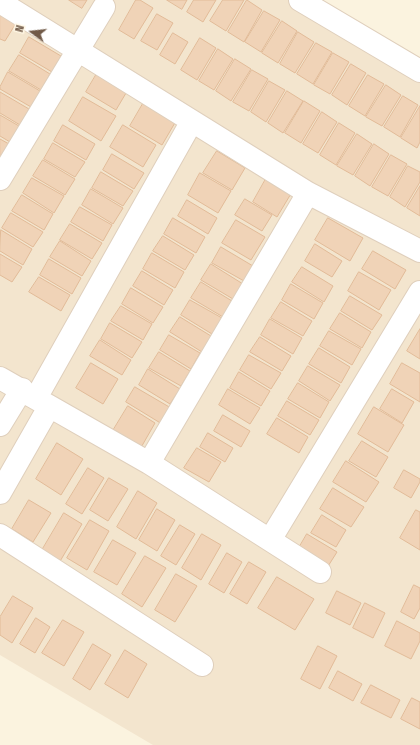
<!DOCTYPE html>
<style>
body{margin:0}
#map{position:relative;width:420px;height:745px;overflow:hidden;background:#fbf3df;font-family:"Fira Sans Condensed",sans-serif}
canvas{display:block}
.north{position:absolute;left:12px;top:12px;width:40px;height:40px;-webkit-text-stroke:3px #fff7e5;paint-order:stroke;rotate:285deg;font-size:11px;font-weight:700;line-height:16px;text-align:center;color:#715a48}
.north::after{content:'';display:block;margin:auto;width:14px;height:18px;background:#715a48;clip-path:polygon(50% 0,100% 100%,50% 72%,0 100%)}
</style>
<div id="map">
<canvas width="420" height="745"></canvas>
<div class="north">N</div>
</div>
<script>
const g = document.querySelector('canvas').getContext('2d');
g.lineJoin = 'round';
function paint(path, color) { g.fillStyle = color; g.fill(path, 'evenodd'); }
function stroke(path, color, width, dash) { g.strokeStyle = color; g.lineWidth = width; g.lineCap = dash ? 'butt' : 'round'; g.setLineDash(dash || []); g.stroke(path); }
paint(new Path2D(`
 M0,0H313L420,65V745H153L0,655Z`), '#f3e5ce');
const building = new Path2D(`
 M69,0H87L82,8Z
 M136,0H140L153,8L134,39L119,30Z
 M167,0H187L182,9Z
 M194,0H216L203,22L187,12Z
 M223,0H244L226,31L210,21Z
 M247,0L262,10L244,42L228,32Z
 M0,10L18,20L5,41L0,39Z
 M264,11L280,20L261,52L245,42Z
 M157,14L173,23L157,50L141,41Z
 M282,21L297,31L278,63L262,53Z
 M298,32L314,42L295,73L280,64Z
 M173,33L188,42L175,64L160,55Z
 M29,37L61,56L52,72L20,53Z
 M200,38L216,48L197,80L181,70Z
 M316,43L332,52L313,84L297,74Z
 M218,49L233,59L214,90L199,81Z
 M333,53L349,62L330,94L314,85Z
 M19,55L50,74L41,90L9,71Z
 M235,59L251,69L231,101L216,91Z
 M351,64L366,73L347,105L332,95Z
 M99,70L129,88L116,110L86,92Z
 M252,70L268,79L249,111L233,102Z
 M8,72L40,91L31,107L0,89V87Z
 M368,75L384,84L365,116L349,106Z
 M269,81L285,90L266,122L251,112Z
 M386,85L401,95L382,126L366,117Z
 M287,91L303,101L283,133L268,123Z
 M0,92L29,109L20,125L0,113Z
 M403,96L418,105L400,137L384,127Z
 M83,97L116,116L101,141L69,121Z
 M304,101L320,111L301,143L285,133Z
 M144,102L176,121L162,145L130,126Z
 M420,106V142L417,148L401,138Z
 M322,112L337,122L318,153L303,144Z
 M0,115L19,126L10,142L0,136Z
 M339,123L355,133L336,165L320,155Z
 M63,125L95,144L86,160L54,141Z
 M123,125L156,145L143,167L110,147Z
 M357,134L372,144L353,175L337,166Z
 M0,139L9,144L0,159Z
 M53,143L85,162L75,177L44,159Z
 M374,144L389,154L370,186L355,176Z
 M217,151L245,168L232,190L203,173Z
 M112,154L144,173L134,189L103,170Z
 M391,155L407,164L388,196L372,187Z
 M43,160L75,179L65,195L33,176Z
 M408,166L420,172V182L405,207L390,197Z
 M101,172L133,191L123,206L92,188Z
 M200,173L231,191L218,213L188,195Z
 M267,177L292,192L277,217L253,202Z
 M32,178L64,196L54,213L23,193Z
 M420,186V216L407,208Z
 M91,189L123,208L113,224L82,205Z
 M22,195L53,214L44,230L12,211Z
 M245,199L272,215L262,231L235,215Z
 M187,200L217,218L208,234L178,216Z
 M80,207L112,225L103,241L71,222Z
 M11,213L43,232L33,247L2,228Z
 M173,218L205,237L196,253L164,234Z
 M328,218L363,238L350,261L315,240Z
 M236,220L265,237L251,260L222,243Z
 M70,224L102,243L92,259L60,240Z
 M1,230L32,249L23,265L0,251Z
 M163,236L194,255L185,270L153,251Z
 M60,241L91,261L82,276L50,257Z
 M315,244L342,261L332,277L305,261Z
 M221,247L253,266L244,281L212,263Z
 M373,251L406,270L395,289L362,269Z
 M152,253L184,272L175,288L143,269Z
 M0,254L22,267L12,282L0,275Z
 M49,259L81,278L72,294L40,275Z
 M211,264L243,284L233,299L201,280Z
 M302,267L333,286L324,302L292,282Z
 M142,271L173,290L164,305L133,286Z
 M359,272L391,290L379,310L348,291Z
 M39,277L70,295L61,311L29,292Z
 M201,282L232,301L223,317L191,298Z
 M291,284L323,303L314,319L282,300Z
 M131,288L163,307L153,323L122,304Z
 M350,296L382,315L372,330L341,311Z
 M190,300L222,318L212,334L181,315Z
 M281,302L312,321L303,336L271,318Z
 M121,306L152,324L143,340L111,321Z
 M340,313L371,332L362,348L330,329Z
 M180,317L211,336L202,352L170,332Z
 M270,319L302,338L293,354L261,335Z
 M110,323L142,342L132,358L101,339Z
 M420,329V359L407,351Z
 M329,331L361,349L352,365L320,346Z
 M169,335L200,353L191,369L160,350Z
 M260,337L291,356L282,371L250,352Z
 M100,340L131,360L122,375L90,356Z
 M319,348L350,367L341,383L309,364Z
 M159,352L190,371L181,386L149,368Z
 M249,355L281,373L271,389L240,370Z
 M91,363L118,379L103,404L76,388Z
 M402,363L420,373V402L390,384Z
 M308,366L340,385L330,401L299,381Z
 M148,369L180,389L170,404L139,385Z
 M239,372L270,391L261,406L230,388Z
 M298,383L329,402L320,418L288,399Z
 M135,387L171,408L162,424L126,402Z
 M228,389L260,408L250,424L219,405Z
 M392,389L414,402L402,423L380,409Z
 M287,401L319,420L310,435L278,416Z
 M128,406L155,423L139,451L111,434Z
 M374,407L404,425L388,452L358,434Z
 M223,415L250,431L241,447L214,431Z
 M277,418L308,437L299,453L267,434Z
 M208,433L233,448L225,462L200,447Z
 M362,441L388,457L376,477L349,461Z
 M57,443L83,459L61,495L36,479Z
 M197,448L221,462L209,482L184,468Z
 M346,461L379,482L366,502L333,482Z
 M88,468L104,478L82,514L66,504Z
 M404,470L420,479V482L411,498L394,488Z
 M109,478L128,489L108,521L90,510Z
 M333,488L364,507L351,527L320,509Z
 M138,491L157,503L136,539L117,527Z
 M29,500L51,513L33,542L12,529Z
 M157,509L175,520L157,551L139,540Z
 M416,510L420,512V550L400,538Z
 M64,513L82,524L59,563L41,552Z
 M322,515L346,530L336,547L311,533Z
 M90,520L109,531L87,570L67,558Z
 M180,525L195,534L176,565L161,556Z
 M202,534L221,545L201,580L182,568Z
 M307,534L337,552L325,571L296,553Z
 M113,540L136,553L117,585L94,572Z
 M227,553L242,562L224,593L209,584Z
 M145,556L166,568L142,607L122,594Z
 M249,562L266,572L247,604L230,594Z
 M176,574L197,586L175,622L155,610Z
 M277,577L314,599L295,630L258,608Z
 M414,585L420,588V608L414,619L401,612Z
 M337,591L361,603L350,625L326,613Z
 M13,596L33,608L12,643L0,635V617Z
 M365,603L385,613L373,638L353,628Z
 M36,618L50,627L35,653L20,644Z
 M63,620L84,632L64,666L42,653Z
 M397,621L420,633V641L411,659L385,646Z
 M93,644L111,655L90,690L73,679Z
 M318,646L337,656L320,689L301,679Z
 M125,650L147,664L128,698L105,684Z
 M338,671L362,684L353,701L329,688Z
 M371,685L400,700L391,718L361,703Z
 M412,698L420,702V729L401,719Z`);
paint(building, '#f0d3b7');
stroke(building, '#e2bb98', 1);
const street = new Path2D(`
 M300,0L420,71
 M0,2L308,193L420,251
 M0,179L104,7
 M0,378L149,463L320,572
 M36,398L192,121
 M0,425L22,389
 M149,463L308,193
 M0,493L49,407
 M0,535L202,665
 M270,540L420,292`);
stroke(street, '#dfcfbc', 24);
stroke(street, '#fff', 22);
</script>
